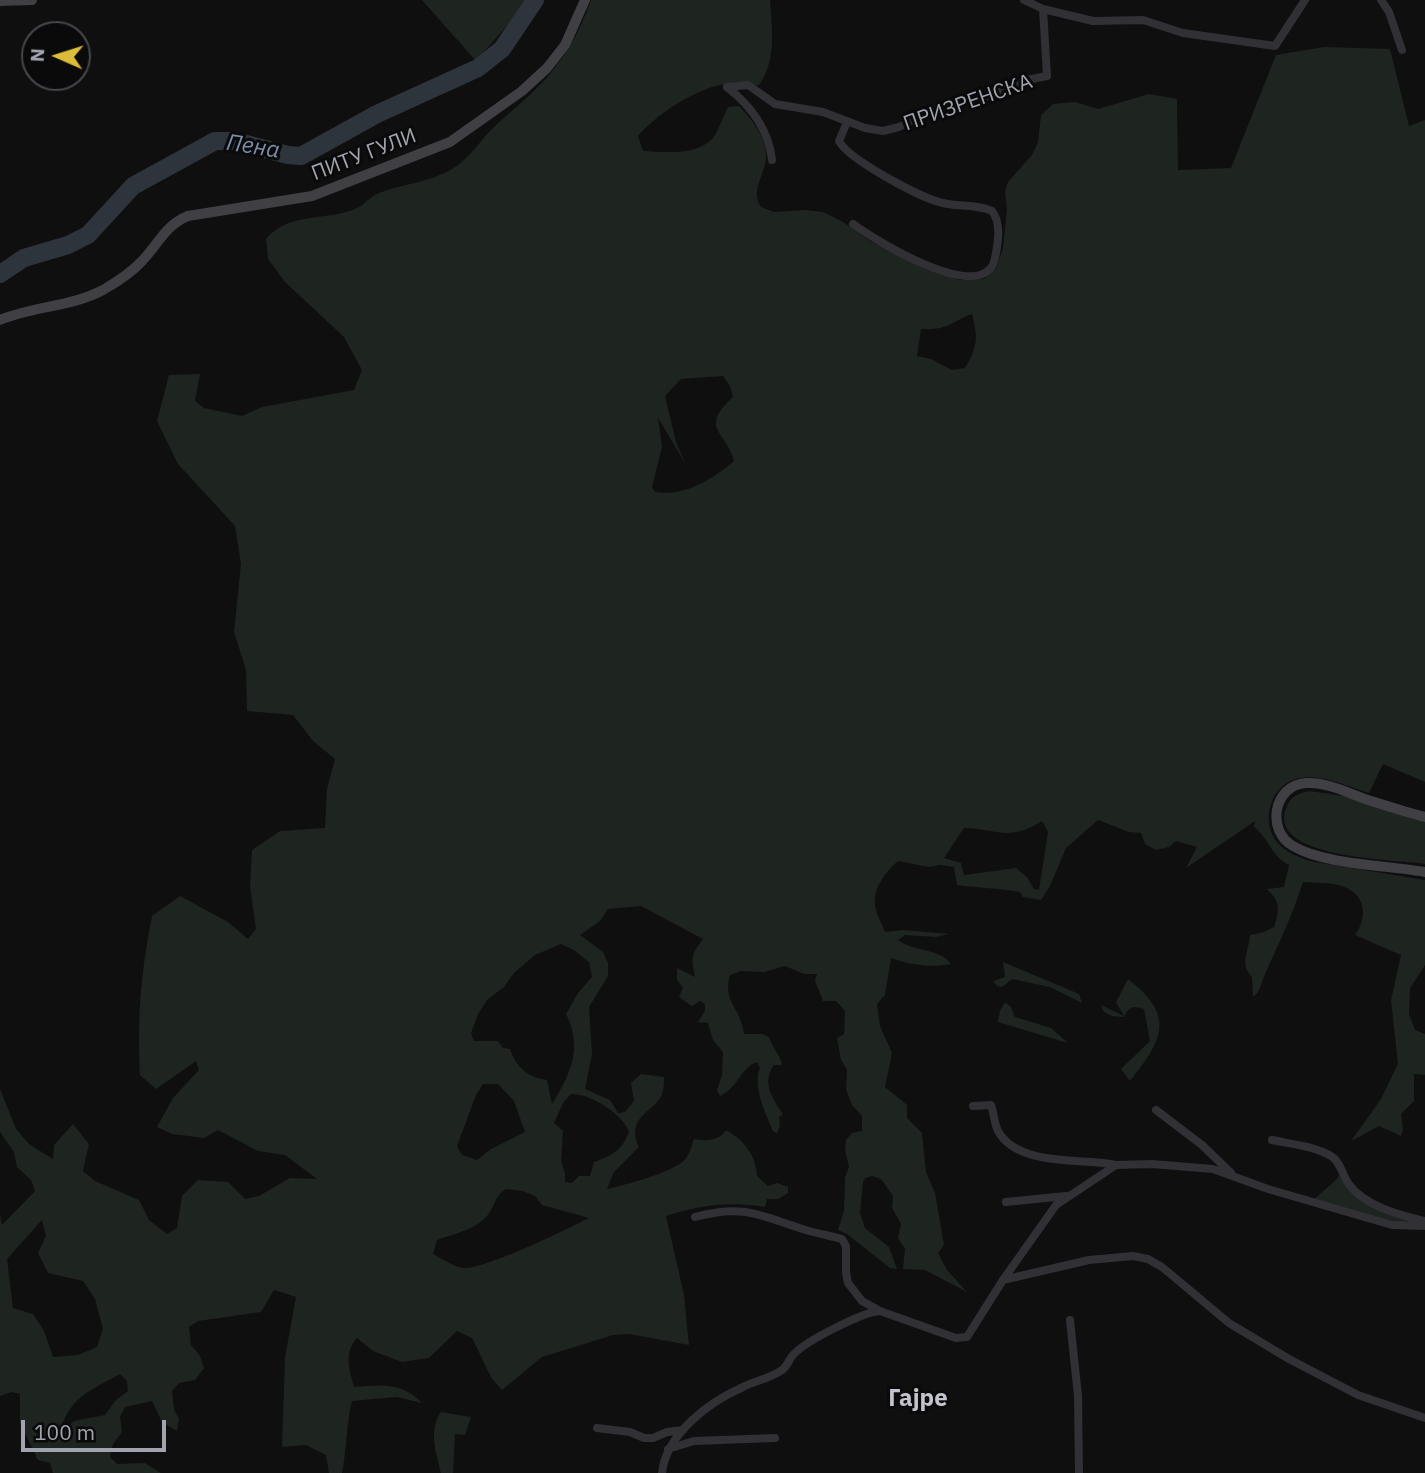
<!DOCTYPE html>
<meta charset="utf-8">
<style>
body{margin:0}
#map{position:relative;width:1425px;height:1473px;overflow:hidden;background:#0f0f10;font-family:"IBM Plex Sans",sans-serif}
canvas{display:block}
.north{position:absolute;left:21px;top:21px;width:70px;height:70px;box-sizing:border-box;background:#0a0a0b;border:2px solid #46484d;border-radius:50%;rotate:273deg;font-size:19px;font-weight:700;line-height:28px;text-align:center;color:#a1a4af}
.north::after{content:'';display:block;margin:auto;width:24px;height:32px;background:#ddbc39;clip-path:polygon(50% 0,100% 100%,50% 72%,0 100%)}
.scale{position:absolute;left:21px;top:1420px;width:145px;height:32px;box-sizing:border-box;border:4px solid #a1a4af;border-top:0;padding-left:9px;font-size:21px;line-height:24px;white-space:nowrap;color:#a1a4af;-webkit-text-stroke:5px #0a0a0b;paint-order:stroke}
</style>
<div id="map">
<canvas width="1425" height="1473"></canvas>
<div class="north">N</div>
<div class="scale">100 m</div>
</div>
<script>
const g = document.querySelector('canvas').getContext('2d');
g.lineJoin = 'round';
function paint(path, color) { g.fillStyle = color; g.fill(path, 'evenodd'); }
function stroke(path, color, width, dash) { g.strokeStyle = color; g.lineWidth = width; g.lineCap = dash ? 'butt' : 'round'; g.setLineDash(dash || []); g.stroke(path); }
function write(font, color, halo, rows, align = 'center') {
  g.font = font + ' "IBM Plex Sans",sans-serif'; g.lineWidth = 6; g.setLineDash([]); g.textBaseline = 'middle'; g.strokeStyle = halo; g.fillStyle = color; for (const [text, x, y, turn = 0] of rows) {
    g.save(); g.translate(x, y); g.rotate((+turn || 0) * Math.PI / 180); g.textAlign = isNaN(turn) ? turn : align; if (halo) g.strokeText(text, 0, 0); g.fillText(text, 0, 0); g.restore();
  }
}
paint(new Path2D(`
 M422,0H524L509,23L476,61Z
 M591,0H770C772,27 777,63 758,86C719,72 664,107 638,136L643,151C665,152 697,156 713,138C719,129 723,117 728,107L739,106C752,120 764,134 766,153C768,172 749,188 761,207L774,212L805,210L823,212L843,222L870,241L932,271L960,280L984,279L996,269L1003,248L1007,209L1005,192L1008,182L1032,155L1038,142L1041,115L1053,104L1075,102L1098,109L1149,94L1177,99L1178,170L1231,168L1276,55L1324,47L1390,49L1409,126L1425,120V782L1383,764L1369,793C1347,786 1323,774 1300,778C1272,782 1259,820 1277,842C1285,852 1297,856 1309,861L1425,880V965L1410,988L1409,1014L1415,1030L1425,1034V1075L1414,1074V1101L1401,1114L1403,1130L1401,1136L1379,1126L1351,1141L1381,1099L1398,1064L1391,1000L1401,955L1355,935C1368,917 1366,894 1342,886C1330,882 1316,883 1303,882C1293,914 1279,943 1265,974C1261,983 1261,991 1253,997L1252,977C1239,964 1249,951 1250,935L1264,932L1274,927C1280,910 1280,901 1267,889L1284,887L1289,865C1270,855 1271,841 1254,827L1255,821L1186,868L1197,847L1176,841L1169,847L1156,850L1145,844L1141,833L1129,832L1098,820L1066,848L1050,886L1041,900L1023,897L1020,892C999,888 977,888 957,885L954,867L940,865L929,867L898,861C886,872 873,887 875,905C876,914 882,924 885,932L903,930L949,934L936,937L905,935L898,940C913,952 940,948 951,964C931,968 910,965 891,958L885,995L877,1004L880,1026L892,1053L885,1087L907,1105V1118L922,1133L926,1172L935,1193L944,1245L938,1253L947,1270L967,1292L925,1270L903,1269L905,1249L898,1238L901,1224L892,1208L893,1196L881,1179L872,1176L865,1178L863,1182L860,1213L865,1228L889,1247L897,1269L890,1268L847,1234L838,1230L844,1211L845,1177L849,1167L845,1150L846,1140L852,1133L862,1131V1116L852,1105L846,1089L847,1070L841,1060L837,1038L844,1034L845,1011L836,1001H823L815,981L817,974H804L785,966L764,972L741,971L730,975C722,1002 741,1007 744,1034H762L769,1037C772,1047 781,1056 782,1065H774C761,1082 773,1100 783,1114L779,1117L780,1126L777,1133L773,1131C766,1114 752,1086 760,1068L757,1062C741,1067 737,1089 720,1096L717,1090L722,1075L723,1052L713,1040L708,1023L698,1022L705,1011V1004L700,1001L692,1006L679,997L683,988L677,980V968L695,977C691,957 691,955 703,939L641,906L608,909L600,921L580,935L603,952L608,963V976L589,1007L592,1054L585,1089L610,1100L618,1113L625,1112L634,1101L631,1083L641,1074L664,1077C664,1081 664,1089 662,1094C655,1112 625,1116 639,1147L614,1172L607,1189C628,1184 663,1175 681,1163C689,1158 691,1147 694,1139C706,1141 718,1142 726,1130C744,1140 756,1155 757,1176L768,1186L777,1183L788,1187V1193L778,1199H767L765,1207C730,1201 700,1205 666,1216L684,1295L689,1345L629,1334L613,1335L542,1357L502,1390L492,1379L472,1338L457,1331L429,1358L402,1362L373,1351L357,1338C344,1352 349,1369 354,1387C382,1385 402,1382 422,1403L397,1397L352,1401C346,1425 347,1449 342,1473H329L326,1455L306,1445L282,1447L285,1357L296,1297L274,1290L261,1312L198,1321L189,1327L191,1345L200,1356L204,1368L195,1380L179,1383L172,1391L174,1410L179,1419L177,1431L162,1422L152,1401L125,1407L120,1417L122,1432L113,1444L110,1457L117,1464L145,1463L161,1473H53L50,1463L38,1460L20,1423V1394L12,1392L0,1396V1214L2,1225L35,1191L31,1180L17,1167L14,1152L0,1132V1089L16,1129L29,1144L53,1159L54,1145L73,1124L89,1144L83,1171L95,1181L139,1200L149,1220L167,1234L177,1228L182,1196L198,1180L228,1182L245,1199L259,1196L290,1178L317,1179L285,1155L258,1151L218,1130L204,1138L172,1134L157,1127L173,1098L199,1070L196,1061L156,1089L140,1075C137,1018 141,972 152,916L180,896L228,922L248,939L256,929L250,887L252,850L280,831L325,828L327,789L335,759L313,741L293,715L247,711L246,670L234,632L241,564L235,526L178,464L157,421L169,375L200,374L195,401L204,408L242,416L262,407L354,390L362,370L344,337L285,282L268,259L266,239C288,212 326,221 355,209C364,206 369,197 377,194C403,183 433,183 458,165C471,156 480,141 491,130C506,115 523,102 538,87C563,62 580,32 591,0ZM972,314C978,338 978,346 965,368L952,370L931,359L917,356L921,329C950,330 948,323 972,314ZM723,376L730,386L733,397C698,429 727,431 734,461C713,479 684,497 655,492L652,487L662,447L658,418L685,463L676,442L665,396L681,379ZM1042,821L1048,832L1039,890L1034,889L1027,877L1016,868L964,875L961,863L944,858L964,828C998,829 1009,842 1042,821ZM561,944L574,950L589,962L592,977L578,993L566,1014C583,1048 571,1073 552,1104L547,1080C527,1077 517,1068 510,1049L503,1048L498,1041H474L471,1033L478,1014L487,1000L504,987L514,973L535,955ZM483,1084H498L514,1101L525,1132L491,1149L477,1160L462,1155L457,1146L476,1095ZM571,1094C590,1093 623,1114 629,1132C621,1151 614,1155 594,1162L590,1176H579L572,1183L565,1182V1173L561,1161L563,1131L554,1123L563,1103ZM506,1189L522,1191L535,1196L542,1205L589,1218C568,1229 481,1271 462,1268C456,1267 440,1258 433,1254L437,1240C453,1234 475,1230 487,1216C495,1206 495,1195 506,1189ZM42,1220L46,1236L38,1253L48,1273L83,1281L95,1299L103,1329L97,1347L78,1355L53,1357L44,1331L33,1314L13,1308L7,1259ZM120,1374L127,1381L128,1391L116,1400L105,1415L74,1421L59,1435C69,1397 88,1392 120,1374Z
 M1310,791L1344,796L1425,822V864C1399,859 1259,860 1288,804C1292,795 1301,793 1310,791Z
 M1003,962L1079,994L1082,1003L1050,987L1012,979L1002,987L997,986L993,981L1005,977Z
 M1128,979C1176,1016 1163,1040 1130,1081L1121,1069L1150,1041L1144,1009C1133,1006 1129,1006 1124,1017L1112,1016L1104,1012L1101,1005L1124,1016L1116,1002Z
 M1005,1002L1011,1007L1015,1017L1051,1028L1068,1043L998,1022L1000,1011Z
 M1341,1171L1362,1197L1425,1221L1414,1227L1312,1201L1337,1179Z
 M441,1412L471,1417L465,1435L455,1434L453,1473H441C436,1452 428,1431 441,1412Z`), '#1e241f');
stroke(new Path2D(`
 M0,274L24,258L68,245L88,235L133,186L215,141H235L288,155L301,156L377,114L478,68L502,49L535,0`), '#2e343b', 18);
stroke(new Path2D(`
 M1381,0L1389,12L1402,50
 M1043,9L1093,21L1143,20L1183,33L1275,46L1305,0
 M727,87L748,85L775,104L823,112L865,128L883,131L899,127L938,108L988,96L1027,80L1047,76L1043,9L1024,0
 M727,87C750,105 769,130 772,160
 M847,122L839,141C848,159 922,199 943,203C959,207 976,204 992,211C1000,221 999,235 997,247C996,254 995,263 991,268C967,297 875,240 853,224
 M973,1106L991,1105C994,1113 994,1123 998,1131C1018,1167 1082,1158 1116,1165
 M1156,1110L1202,1145L1231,1173
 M1272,1140C1291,1144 1314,1146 1331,1156C1340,1161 1342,1174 1348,1183C1364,1206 1399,1215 1425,1221
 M1006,1202L1066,1196
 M695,1217C747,1203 762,1217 809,1231C820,1234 831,1236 842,1239L846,1246V1272L848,1283L862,1301L878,1310
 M1003,1280L1089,1260L1133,1256L1148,1259L1162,1267L1229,1323L1289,1359L1358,1395L1425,1418
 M1070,1320L1078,1396L1079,1473
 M597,1428L630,1432L644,1438H653L667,1432L683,1430
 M668,1449L694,1441L775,1438
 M662,1473C666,1434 709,1402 743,1387C755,1381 771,1378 782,1370C788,1366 789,1358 795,1353C808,1340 863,1312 880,1311L956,1338L967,1337L1003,1280L1056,1205L1116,1165L1152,1164L1213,1169L1268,1189L1392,1225L1425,1226`), '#303035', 8);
stroke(new Path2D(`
 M0,1L32,0
 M0,320C33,306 71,307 103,290C117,282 131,273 142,261C158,245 165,225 188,216L312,196L450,142L522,91L547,68L565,45L585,0
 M1425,817C1406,812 1387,806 1368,800C1348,793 1328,782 1306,783C1273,785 1266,831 1293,846C1325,865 1387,865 1425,872`), '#3f3f44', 10);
write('21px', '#a1a4af', '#0a0a0b', [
 ["ПРИЗРЕНСКА",968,103,-19],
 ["ПИТУ ГУЛИ",364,155,-21]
]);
write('italic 23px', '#7b8da8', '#0a0a0b', [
 ["Пена",253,147,9]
]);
write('bold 24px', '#c2c3cc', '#0a0a0b', [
 ["Гајре",918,1399]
]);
</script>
